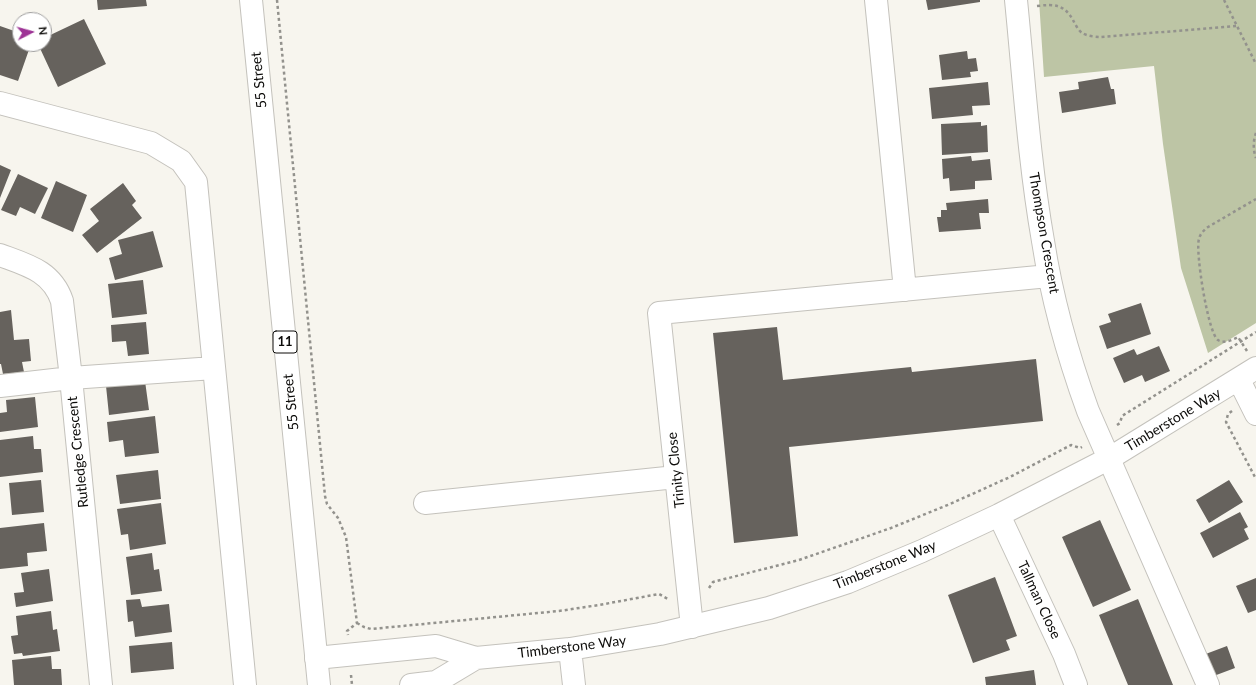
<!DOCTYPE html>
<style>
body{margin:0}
#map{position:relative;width:1256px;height:685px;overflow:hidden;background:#f7f5ee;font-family:Lato,sans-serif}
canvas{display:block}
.north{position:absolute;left:12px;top:12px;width:40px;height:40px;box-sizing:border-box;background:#fff;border:1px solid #9e9d9d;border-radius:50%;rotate:84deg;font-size:11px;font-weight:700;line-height:16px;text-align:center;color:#0c0b09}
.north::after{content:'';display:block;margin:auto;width:14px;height:18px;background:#9d3395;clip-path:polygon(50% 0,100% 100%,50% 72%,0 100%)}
</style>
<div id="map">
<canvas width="1256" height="685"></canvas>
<div class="north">N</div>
</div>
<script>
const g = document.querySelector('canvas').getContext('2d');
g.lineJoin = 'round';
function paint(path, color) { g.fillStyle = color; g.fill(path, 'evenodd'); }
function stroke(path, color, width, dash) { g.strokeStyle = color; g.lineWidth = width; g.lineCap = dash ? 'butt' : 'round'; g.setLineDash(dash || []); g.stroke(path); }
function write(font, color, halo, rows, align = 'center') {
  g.font = font + ' Lato,sans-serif'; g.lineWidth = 3.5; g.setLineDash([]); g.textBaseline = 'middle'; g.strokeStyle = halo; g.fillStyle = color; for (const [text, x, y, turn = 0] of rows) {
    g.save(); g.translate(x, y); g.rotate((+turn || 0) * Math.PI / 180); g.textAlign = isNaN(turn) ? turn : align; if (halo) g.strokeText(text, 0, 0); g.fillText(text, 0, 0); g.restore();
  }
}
paint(new Path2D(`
 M1039,0H1256V323L1208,353L1181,268L1163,144L1154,66L1044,77Z`), '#bdc5a5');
paint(new Path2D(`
 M97,0H146L147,6L98,10Z
 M926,0H980V2L928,10Z
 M84,19L106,64L58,87L38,44H44V38Z
 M0,26L20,33V44H31L18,81L0,75Z
 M967,51L968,59L976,58L978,71L970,72L971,77L942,80L939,55Z
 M1108,77L1111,89H1114L1116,104L1062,113L1059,92L1079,89L1078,82Z
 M988,82L990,105L972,106L973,115L932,119L929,88Z
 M981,122V126L987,125L988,152L942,155L941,124Z
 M971,156L972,161L990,159L992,180L975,181V189L950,191L949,178L943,179L942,159Z
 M0,165L11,170L0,198Z
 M18,174L48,188L35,214L20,207L16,216L1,210Z
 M56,181L87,195L73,232L41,218Z
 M123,183L136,201L132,205L142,218L97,253L82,235L99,221L90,209Z
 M988,199L989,213H979L981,229L939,232L937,217H941V210H947L946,203Z
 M153,231L163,267L115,280L109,258L122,254L118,240Z
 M143,280L147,314L112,318L108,284Z
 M1141,303L1151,334L1107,349L1099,326L1111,322L1108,314Z
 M11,310L14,340L29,339L31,361L22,362L24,372L3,374L1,364H0V312Z
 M146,322L149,354L128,356L126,341L112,342L111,325Z
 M777,327L783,380L911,367L912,372L1036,359L1043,421L789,447L798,536L734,543L713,333Z
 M1159,346L1170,371L1145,382L1142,375L1124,383L1113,358L1134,349L1137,355Z
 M145,381L149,410L109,415L106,386Z
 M35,397L38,427L0,432V413L7,412L6,400Z
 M155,416L159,453L125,457L123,440L109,442L107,422Z
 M33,436L34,449H41L43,472L0,477V440Z
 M158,470L161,499L120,504L116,475Z
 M41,480L44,512L12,515L9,483Z
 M1229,480L1243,502L1209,523L1196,500Z
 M161,503L166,544L130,550L128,534L121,535L117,509Z
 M1240,512L1248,527L1244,529L1249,539L1213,558L1200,533Z
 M1100,520L1131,590L1093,607L1062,537Z
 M44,523L47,551L27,553L28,566L0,569V528Z
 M152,553L154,570L159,569L162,591L131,595L126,557Z
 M49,569L53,601L16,607L14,593L24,592L21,573Z
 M995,577L1017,636L1006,640L1010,650L973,663L948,595Z
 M1256,578V610L1248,613L1236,586Z
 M140,599L142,607L169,604L172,632L135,637L133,621L128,622L126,600Z
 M1138,599L1173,685H1128L1099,615Z
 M51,611L53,630L57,629L60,651L23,656L22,653L14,654L11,636L18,635L16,616Z
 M172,642L174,669L131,673L129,646Z
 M1227,646L1235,668L1211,677L1203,655Z
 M51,656L52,669H61L62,685H14L12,660Z
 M1034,670L1036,685H986L985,677Z`), '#66625d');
const minor = new Path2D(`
 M876,0L905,290
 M1016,0C1024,80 1029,161 1043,241C1052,299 1068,356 1088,411L1208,685
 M0,103L151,143L181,161L196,182L245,685
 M0,255C27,265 52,271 62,301L71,378L101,685
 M1239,380L1256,414
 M0,386L71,378L214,368
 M425,503L676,477
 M999,515L1064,654L1076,685
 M692,627L659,313L1049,276
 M570,649L574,685
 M316,658L436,646L476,658L570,649L660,634L769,608L848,582L922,551L999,515L1110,458L1256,368
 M411,685L436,682L476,658`);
const major = new Path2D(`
 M251,0L319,685`);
stroke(minor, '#c4c2bc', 24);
stroke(major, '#c4c2bc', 24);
stroke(new Path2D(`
 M277,0L325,496L327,504L338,518L346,537L357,623L347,631L348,635
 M1224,0L1256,64
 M1037,6C1054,4 1064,4 1073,20C1075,24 1078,30 1082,33C1087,36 1095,37 1101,37L1237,26
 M1256,133C1253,141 1253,150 1256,158
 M1247,351L1238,337C1232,340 1224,344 1218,340C1208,334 1195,250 1199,239C1200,234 1204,230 1208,227L1256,199
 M1232,411L1228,414L1226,422L1256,479
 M1117,425L1120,423L1122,416L1256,332
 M709,588L713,582L799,560L891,528L950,504L1010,477L1071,445L1080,448L1082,447
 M357,623L364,627L371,629L559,611L599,605L659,594L668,599
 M351,675L352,685`), '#93928d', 2.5, [3, 3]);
stroke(minor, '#fff', 22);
stroke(major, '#fff', 22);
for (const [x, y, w] of [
 [285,342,24]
]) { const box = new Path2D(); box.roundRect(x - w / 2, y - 11, w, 22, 3); g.fillStyle = '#fff'; g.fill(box); stroke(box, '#0c0b09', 1); }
write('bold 13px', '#0c0b09', null, [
 ["11",285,342]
]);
write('14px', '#0c0b09', '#fff', [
 ["55 Street",259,80,-96],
 ["Thompson Crescent",1044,233,80],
 ["55 Street",291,402,-96],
 ["Timberstone Way",1173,420,-31],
 ["Rutledge Crescent",78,452,-96],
 ["Trinity Close",676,470,-96],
 ["Timberstone Way",885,565,-22],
 ["Tallman Close",1039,600,65],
 ["Timberstone Way",572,647,-7]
]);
</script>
